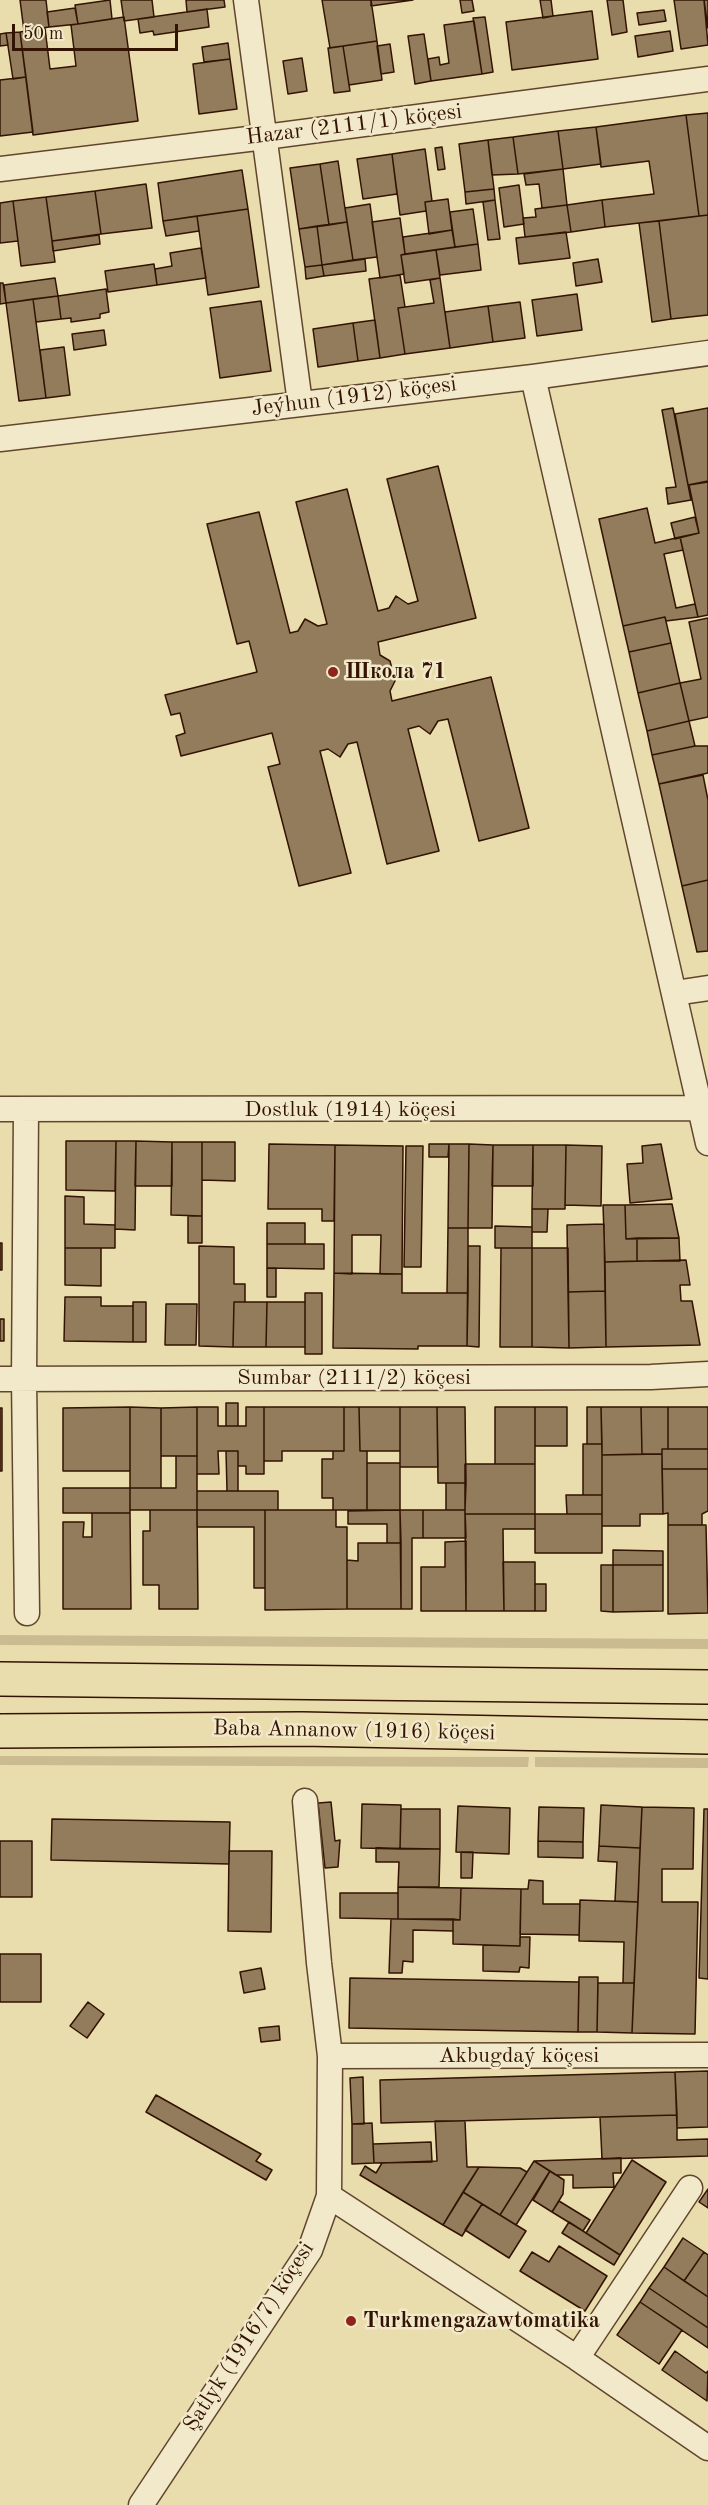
<!DOCTYPE html>
<meta charset="utf-8">
<style>
body{margin:0}
#map{position:relative;width:708px;height:2505px;overflow:hidden;background:#eaddad;font-family:"Old Standard TT",serif}
canvas{display:block}
.scale{position:absolute;left:12px;top:24px;width:166px;height:27px;box-sizing:border-box;border:3px solid #331302;border-top:0;padding-left:8px;font-size:18px;line-height:21px;white-space:nowrap;color:#331302;-webkit-text-stroke:4px #f1e9ca;paint-order:stroke}
</style>
<div id="map">
<canvas width="708" height="2505"></canvas>
<div class="scale">50 m</div>
</div>
<script>
const g = document.querySelector('canvas').getContext('2d');
g.lineJoin = 'round';
function paint(path, color) { g.fillStyle = color; g.fill(path, 'evenodd'); }
function stroke(path, color, width, dash) { g.strokeStyle = color; g.lineWidth = width; g.lineCap = dash ? 'butt' : 'round'; g.setLineDash(dash || []); g.stroke(path); }
function write(font, color, halo, rows, align = 'center') {
  g.font = font + ' "Old Standard TT",serif'; g.lineWidth = 5; g.setLineDash([]); g.textBaseline = 'middle'; g.strokeStyle = halo; g.fillStyle = color; for (const [text, x, y, turn = 0] of rows) {
    g.save(); g.translate(x, y); g.rotate((+turn || 0) * Math.PI / 180); g.textAlign = isNaN(turn) ? turn : align; if (halo) g.strokeText(text, 0, 0); g.fillText(text, 0, 0); g.restore();
  }
}
paint(new Path2D(`
 M0,1635L708,1639V1649L0,1645Z
 M0,1756L529,1757L528,1767L0,1765Z
 M535,1757L708,1758V1768L535,1767Z`), '#cbbb90');
const building = new Path2D(`
 M20,0H46L49,27L24,31Z
 M110,0L112,19L78,24L75,5Z
 M121,0H152L154,17L124,21Z
 M186,0H224L225,7L187,12Z
 M322,0H371L377,41L330,48Z
 M371,0H413L371,6Z
 M460,0H472L474,11L462,13Z
 M540,0H551L553,16L543,18Z
 M607,0H623L627,32L612,35Z
 M674,0H704L708,45L681,49Z
 M704,0H708V28Z
 M75,8L78,24L49,27L47,12Z
 M207,9L209,27L154,35L153,31L140,33L138,19Z
 M664,10L666,21L639,25L637,13Z
 M592,11L598,59L512,70L506,22Z
 M124,17L138,121L33,135L20,32L45,28L50,69L76,66L71,25Z
 M485,17L493,72L482,74L473,18Z
 M474,21L482,74L431,81L428,59L439,57L440,65L449,63L444,25Z
 M670,31L673,51L638,57L635,36Z
 M20,32L26,77L13,79L6,33Z
 M6,33L8,45L0,46V34Z
 M424,34L431,81L415,84L408,36Z
 M377,41L382,80L349,85L343,46Z
 M228,43L230,59L204,62L202,47Z
 M390,44L394,72L381,74L377,46Z
 M343,46L350,91L334,93L328,48Z
 M302,58L307,91L288,94L283,61Z
 M230,59L237,109L199,114L193,64Z
 M26,77L33,132L0,136V80Z
 M708,113V215L699,216L686,115Z
 M686,115L699,216L605,227L602,200L654,194L649,161L601,167L596,127Z
 M596,127L601,164L563,169L558,131Z
 M558,131L563,169L518,174L513,137Z
 M513,137L518,174L492,175L488,140Z
 M488,140L494,189L465,192L459,144Z
 M442,147L445,169L438,170L435,148Z
 M425,149L432,201L425,202L426,211L400,215L392,154Z
 M392,154L397,194L363,199L357,159Z
 M338,161L347,222L329,225L320,164Z
 M320,164L329,225L299,229L290,168Z
 M563,169L567,205L542,208L539,184L526,185L524,174Z
 M242,170L248,209L163,221L158,183Z
 M146,184L152,228L101,234L95,191Z
 M519,185L524,224L504,227L499,188Z
 M494,189L495,200L466,204L465,192Z
 M95,191L101,234L52,241L46,197Z
 M46,197L55,262L21,266L13,201Z
 M448,199L452,230L429,234L425,202Z
 M495,200L500,239L488,240L483,202Z
 M602,200L605,227L571,232L567,205Z
 M13,201L18,241L0,243V203Z
 M370,204L377,257L353,260L345,208Z
 M567,205L571,232L525,237L523,218L536,217L535,209Z
 M248,209L259,287L208,295L197,216Z
 M473,209L478,244L455,247L450,212Z
 M708,215V315L671,319L659,221Z
 M197,216L199,231L166,236L163,221Z
 M400,218L405,254L401,255L404,274L380,278L372,222Z
 M659,221L671,319L652,322L639,223Z
 M347,222L353,260L322,265L317,226Z
 M317,226L322,265L305,267L299,229Z
 M452,230L455,247L405,254L403,237Z
 M566,232L570,258L519,264L516,238Z
 M99,235L100,244L53,251L52,241Z
 M478,244L481,270L440,275L436,250Z
 M201,248L206,278L157,285L155,269L172,266L170,253Z
 M436,250L440,278L405,283L401,255Z
 M365,259L366,271L324,276L322,265Z
 M598,259L602,282L576,286L573,263Z
 M154,264L157,285L108,292L105,271Z
 M322,265L324,276L306,279L305,267Z
 M400,275L405,307L398,308L405,354L380,358L369,279Z
 M55,278L58,296L6,303L4,285Z
 M440,278L450,348L405,354L398,308L434,303L430,280Z
 M0,283H3L6,303L0,304Z
 M106,289L109,312L100,314V318L71,322V318L61,319L58,296Z
 M577,294L582,330L537,336L532,300Z
 M58,296L61,319L36,322L33,299Z
 M33,299L46,398L19,401L6,303Z
 M261,301L271,371L220,378L210,308Z
 M520,302L525,338L493,342L488,306Z
 M488,306L493,342L450,348L445,312Z
 M375,320L380,358L358,361L353,323Z
 M353,323L358,361L318,367L313,329Z
 M104,330L106,345L74,350L72,334Z
 M64,347L70,395L46,398L40,350Z
 M673,408L691,500L668,504L666,488L676,487L662,410Z
 M708,408V481L688,485L675,414Z
 M438,466L476,618L378,642L380,655L390,661L395,681L390,691L392,701L491,677L529,828L479,841L448,719L438,721L430,734L419,726L408,729L439,851L387,864L357,742L348,744L340,757L328,749L320,751L351,873L299,886L268,767L280,764L272,733L181,756L176,736L185,733L180,713L171,715L165,695L257,672L249,641L237,644L207,524L259,512L290,633L298,631L305,619L318,626L327,624L296,502L347,489L378,611L389,608L396,596L408,604L418,601L387,479Z
 M708,482V615L698,617L680,537L699,533L689,485Z
 M647,508L655,543L680,537L683,550L664,554L676,608L695,604L698,617L666,621L665,617L623,626L599,519Z
 M695,517L699,533L675,539L671,523Z
 M665,617L671,643L629,652L623,626Z
 M708,618V717L689,721L680,683L701,679L689,622Z
 M671,643L680,683L638,693L629,652Z
 M680,683L689,721L647,731L638,693Z
 M689,721L695,746L652,755L647,731Z
 M695,746H708V773L659,784L652,755Z
 M703,775L708,800V880L682,886L659,784Z
 M708,880V951L697,952L682,886Z
 M66,1141H116L115,1191L66,1190Z
 M116,1141H136L135,1230L115,1229Z
 M136,1141L172,1142V1186H135Z
 M172,1142H202V1216L171,1215Z
 M202,1142H235V1181L202,1180Z
 M269,1144L335,1145L334,1221H322V1209H268Z
 M429,1144H449L448,1157H429Z
 M449,1144H469L468,1228H448Z
 M469,1144L493,1145L492,1228H468Z
 M661,1144L672,1199L630,1203L627,1164L643,1163L642,1146Z
 M335,1145L403,1146L402,1274H380L381,1235H352V1274L334,1273Z
 M493,1145H533V1186H492Z
 M533,1145H566L565,1209H532Z
 M566,1145L602,1146L601,1206L565,1205Z
 M406,1146H423L421,1267H404Z
 M65,1196L84,1197V1224L115,1225V1248H65Z
 M672,1204L679,1238L626,1239L625,1205Z
 M603,1205H625L626,1239L637,1238V1261L605,1262Z
 M532,1209H548L547,1232H532Z
 M188,1216H202V1243H188Z
 M267,1223H305V1244H267Z
 M604,1224L605,1291L568,1292L567,1225Z
 M495,1226L532,1227V1248H495Z
 M448,1228H468V1293H447Z
 M637,1238H679L680,1261H637Z
 M0,1243H2V1270H0Z
 M267,1244H324V1269L267,1268Z
 M199,1246L234,1247V1284H245V1302H234L233,1347L199,1346Z
 M468,1246H480L479,1347L467,1346Z
 M65,1248H101V1286L65,1285Z
 M501,1248H532V1347H500Z
 M532,1248H568L569,1348L532,1347Z
 M686,1260L690,1285H680L681,1301H692L700,1345L606,1347L605,1262Z
 M267,1268H276V1297H267Z
 M334,1273L402,1274V1293H468L467,1346H418V1349L333,1348Z
 M605,1291L606,1347L569,1348L568,1292Z
 M305,1293H322V1354H305Z
 M65,1297H101V1306H133V1342L64,1341Z
 M133,1302H146V1342H133Z
 M234,1302H267L266,1347H233Z
 M267,1302H305V1347H266Z
 M166,1304H197L196,1345H165Z
 M0,1319H4V1341H0Z
 M226,1403H238V1426H226Z
 M130,1407L161,1408V1488H130Z
 M130,1407V1471H63V1408Z
 M197,1407H218V1426H246V1407H264V1474H246V1466H238V1451H218L219,1474H197Z
 M197,1407V1456H161V1408Z
 M264,1407H344V1451H282V1461H264Z
 M344,1407H359L360,1451H367V1510H333V1498H322V1459H333V1451H344Z
 M359,1407H400V1451H360Z
 M400,1407H437L438,1467H400Z
 M437,1407H465L466,1483H438Z
 M495,1407H535V1464H495Z
 M535,1407H567V1446H535Z
 M587,1407H601L602,1444H587Z
 M601,1407H641L642,1454L602,1455Z
 M641,1407H668V1449H662V1454H642Z
 M668,1407H708V1449H668Z
 M0,1408H2V1471H0Z
 M583,1444H602V1495H583Z
 M662,1449H708V1469H662Z
 M226,1451H238V1491H227Z
 M662,1454L663,1514H640V1526H602V1455Z
 M176,1456H197V1510H130V1488H176Z
 M367,1463H400V1510H367Z
 M465,1464H535V1514H465Z
 M662,1469H708V1511L702,1514V1525H668V1513L663,1514Z
 M446,1483H466L465,1510H446Z
 M63,1488H130V1513H63Z
 M197,1491H278V1510H197Z
 M566,1495H602V1514H567Z
 M150,1510H197L198,1609H159V1585H143V1531H150Z
 M197,1510H265V1588H254V1527H197Z
 M265,1510H336V1527H347V1609L265,1610Z
 M400,1510H423V1538H412V1609H401Z
 M400,1510L401,1543H387V1524H348V1511Z
 M423,1510H465L466,1538H423Z
 M92,1513H130L131,1609H63V1522H84L83,1537H92Z
 M465,1514H535V1529H503L504,1611H466Z
 M535,1514H602V1553H535Z
 M668,1525H706L708,1613L668,1614Z
 M466,1541V1611H421V1567H445V1542Z
 M358,1543H401V1609H347V1560L358,1561Z
 M613,1550L663,1551V1565H613Z
 M503,1562H535V1611H504Z
 M601,1565H613V1612L601,1611Z
 M613,1565H663V1611L613,1612Z
 M535,1584H546V1611H535Z
 M331,1802L335,1841L340,1840L338,1867L325,1868L318,1803Z
 M362,1804L401,1805L400,1849L361,1848Z
 M601,1805L642,1807L640,1848L599,1846Z
 M458,1806L510,1808L509,1854L456,1852Z
 M539,1807L584,1808L583,1842L538,1841Z
 M642,1807L694,1808L693,1869H662V1902H698L695,2034L632,2033Z
 M401,1809H440V1849H400Z
 M704,1809H708V1979L699,1978Z
 M52,1819L230,1822L229,1864L51,1860Z
 M0,1841H32V1897H0Z
 M538,1841L583,1842V1858L538,1857Z
 M599,1846L640,1848L638,1902L615,1901L617,1862L598,1861Z
 M376,1848L440,1849L439,1887H398L399,1862H376Z
 M229,1851H272L271,1932L228,1931Z
 M461,1852H473L472,1878H461Z
 M529,1880L543,1881V1904H580L579,1935L520,1934L521,1889H528Z
 M398,1887L461,1888L460,1920L398,1919Z
 M461,1888L521,1889L520,1946L453,1944V1919L460,1920Z
 M340,1893H398V1919L340,1918Z
 M580,1900L638,1902L634,1983H623L624,1942L579,1941Z
 M391,1919H453V1931L413,1930V1962L403,1961L402,1973H389Z
 M520,1937H530L529,1968L520,1967L519,1972L483,1971V1945L520,1946Z
 M0,1954H41V2002H0Z
 M261,1968L265,1989L244,1993L240,1972Z
 M579,1977H598L597,2032H578Z
 M350,1978L579,1982L578,2032L349,2028Z
 M598,1983H634L632,2033L597,2032Z
 M88,2002L104,2014L87,2038L70,2026Z
 M279,2026L280,2040L261,2042L259,2028Z
 M708,2071V2127L677,2128L675,2072Z
 M675,2072L677,2115L381,2123L380,2080Z
 M363,2077L364,2124H352L350,2078Z
 M156,2095L261,2154L256,2161L272,2170L266,2180L146,2112Z
 M677,2115V2140L708,2139V2156L602,2159L600,2117Z
 M435,2121H465L467,2167H479L443,2225L360,2175L365,2166L376,2173L382,2163L437,2161Z
 M372,2123L374,2163L352,2164V2124Z
 M431,2142L432,2162L374,2163L373,2144Z
 M621,2158V2173H613L614,2187L573,2188V2175H556L534,2161Z
 M632,2160L666,2182L620,2255L586,2233Z
 M534,2161L550,2171L516,2225L500,2215Z
 M479,2167L520,2168L527,2172L500,2215L463,2192Z
 M550,2171L564,2180L563,2194L552,2212L533,2200Z
 M708,2189V2208L699,2202Z
 M463,2192L482,2204L462,2236L443,2225Z
 M559,2201L590,2220L583,2231L552,2212Z
 M482,2204L526,2231L509,2258L465,2230Z
 M569,2222L620,2255L614,2265L562,2233Z
 M683,2238L704,2252L684,2281L664,2267Z
 M559,2246L607,2276L585,2311L520,2271L532,2252L549,2262Z
 M704,2252L708,2255V2297L684,2281Z
 M664,2267L708,2297V2328L649,2288Z
 M649,2288L708,2328V2348L640,2302Z
 M640,2302L682,2330L659,2364L617,2335Z
 M675,2351L706,2373L708,2371L707,2401L662,2370Z`);
paint(building, '#927c5b');
stroke(building, '#331302', 1.5);
const street = new Path2D(`
 M246,0L300,403
 M0,169L265,137L708,79
 M533,377L708,1143
 M0,439L533,377L708,353
 M675,993L708,988
 M0,1109L700,1108
 M26,1110L24,1379L27,1613
 M0,1379L651,1377L708,1374
 M330,2056L708,2055
 M329,2196L577,2358L708,2448
 M577,2358L690,2188
 M141,2505L310,2250L329,2196L330,2056L319,1963L305,1801`);
const primary = new Path2D(`
 M0,1679L708,1687
 M0,1731L302,1729L708,1737`);
stroke(street, '#61462d', 27);
stroke(primary, '#331302', 36);
stroke(street, '#f1e9ca', 24);
stroke(primary, '#eaddad', 33);
for (const [x, y, r, color] of [
 [333,672,6,"#8f2418"],
 [351,2321,6,"#8f2418"]
]) { const dot = new Path2D(); dot.arc(x, y, r, 0, 2 * Math.PI); g.fillStyle = color; g.fill(dot); stroke(dot, '#f1e9ca', 2); }
write('22px', '#331302', '#f1e9ca', [
 ["Hazar (2111/1) köçesi",354,125,-7],
 ["Jeýhun (1912) köçesi",354,397,-7],
 ["Dostluk (1914) köçesi",350,1110],
 ["Sumbar (2111/2) köçesi",354,1378],
 ["Baba Annanow (1916) köçesi",354,1731,1],
 ["Akbugdaý köçesi",519,2056],
 ["Şatlyk (1916/7) köçesi",249,2337,-57]
]);
write('bold 22px', '#331302', '#f1e9ca', [
 ["Школа 71",345,672],
 ["Turkmengazawtomatika",363,2321]
], 'left');
</script>
